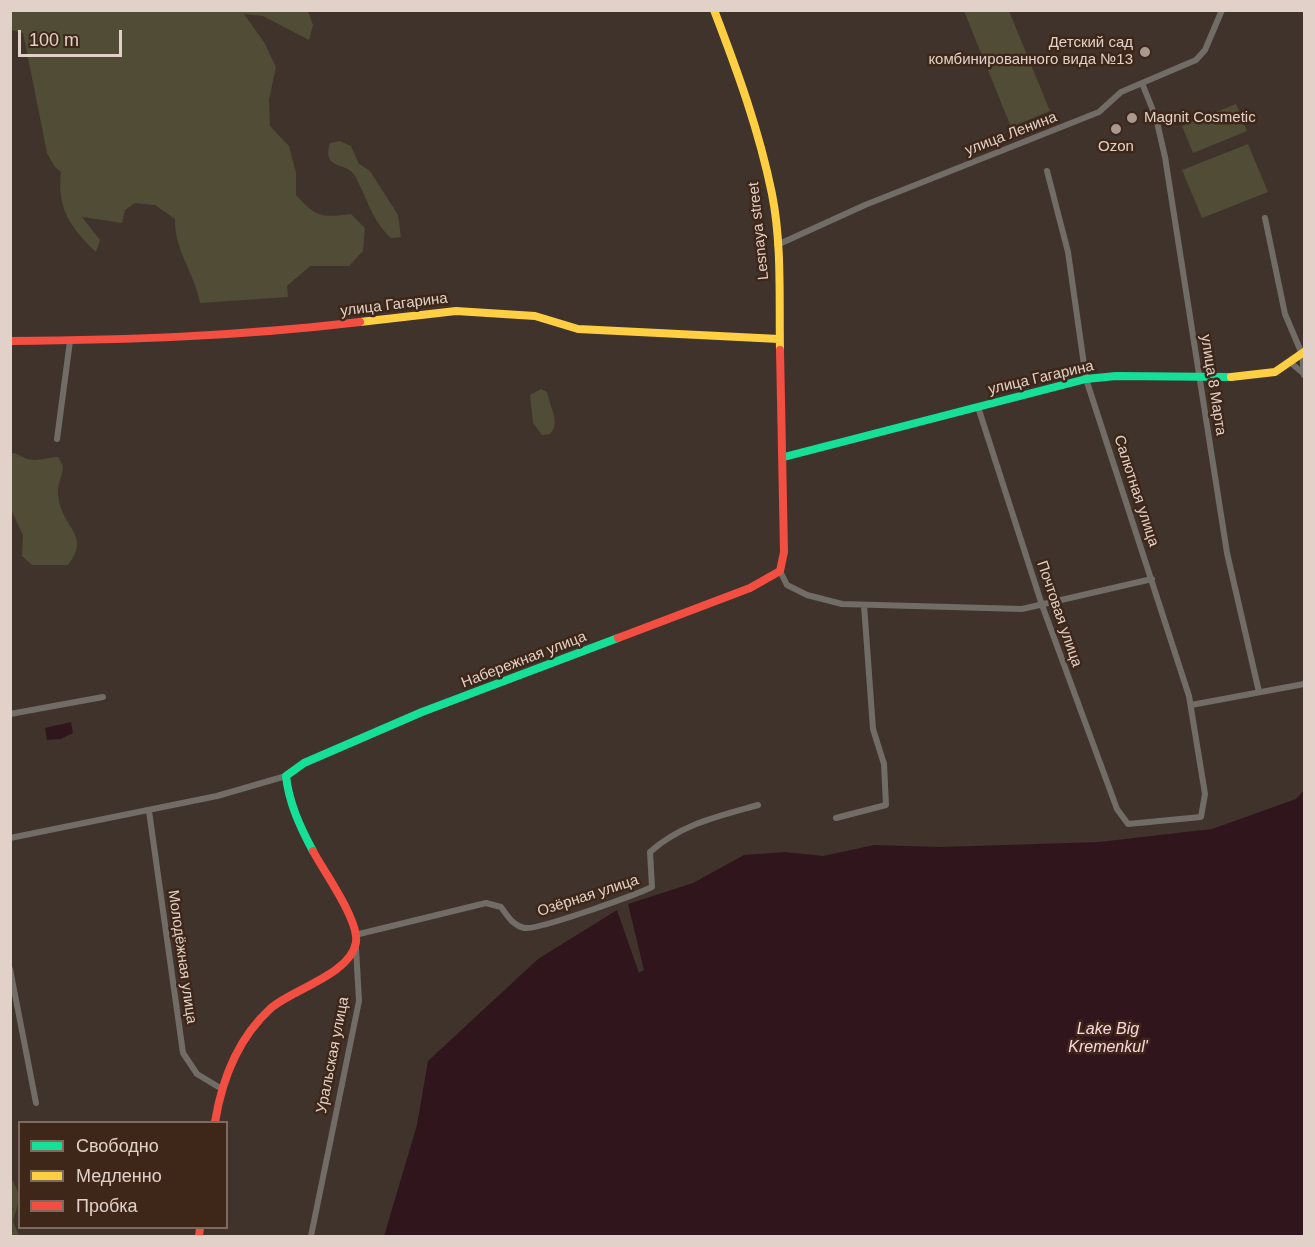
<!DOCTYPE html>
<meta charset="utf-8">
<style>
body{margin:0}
#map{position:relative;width:1315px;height:1247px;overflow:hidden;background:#40332b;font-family:Helvetica,sans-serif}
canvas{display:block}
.frame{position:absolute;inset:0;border:12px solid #e1d1c8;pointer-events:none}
.legend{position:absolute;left:18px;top:1121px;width:210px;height:108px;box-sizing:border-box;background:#3e2619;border:2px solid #7f6a5f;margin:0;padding:8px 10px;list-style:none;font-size:18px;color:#e1d1c8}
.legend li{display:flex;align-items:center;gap:12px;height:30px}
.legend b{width:30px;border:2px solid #7f6a5f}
.scale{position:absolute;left:18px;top:30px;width:104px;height:27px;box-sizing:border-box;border:3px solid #e1d1c8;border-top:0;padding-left:8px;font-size:18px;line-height:21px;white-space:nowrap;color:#e1d1c8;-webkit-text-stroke:4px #3e2619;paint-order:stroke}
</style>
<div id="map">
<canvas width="1315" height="1247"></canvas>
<div class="frame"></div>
<ul class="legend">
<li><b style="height:8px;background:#16e098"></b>Свободно</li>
<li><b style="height:8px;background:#ffcf43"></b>Медленно</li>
<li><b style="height:8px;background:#f24e42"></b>Пробка</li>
</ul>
<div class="scale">100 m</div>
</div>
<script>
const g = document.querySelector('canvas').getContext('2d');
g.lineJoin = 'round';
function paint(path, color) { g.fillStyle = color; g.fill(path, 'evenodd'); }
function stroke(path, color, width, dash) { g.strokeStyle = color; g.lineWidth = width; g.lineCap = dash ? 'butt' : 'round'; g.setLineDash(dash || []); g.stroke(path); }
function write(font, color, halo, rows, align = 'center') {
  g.font = font + ' Helvetica,sans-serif'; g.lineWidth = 5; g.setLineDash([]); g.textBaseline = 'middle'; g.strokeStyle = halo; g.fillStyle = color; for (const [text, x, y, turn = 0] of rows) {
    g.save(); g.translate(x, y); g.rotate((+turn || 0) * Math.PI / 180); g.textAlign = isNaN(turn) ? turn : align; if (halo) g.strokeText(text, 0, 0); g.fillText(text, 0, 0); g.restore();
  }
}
paint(new Path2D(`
 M11,10L308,11L313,25L309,40L263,16L244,14L264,42L276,67L269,100L270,126L289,146L296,173V195C316,217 321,218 351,214L365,228L363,251L349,266H310L287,286L288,297L200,303C195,274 174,250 175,219L155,205L135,203L125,210L122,223L82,217L100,240L96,252C70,227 57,209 61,172L55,167L47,153L23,33L11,30Z
 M964,11H1009L1050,111L1011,127Z
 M1236,104L1247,131L1193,153L1182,126Z
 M340,141L351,146L359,164L370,171L398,215L401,237L391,238C372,221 367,198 355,176C347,161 321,171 330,143Z
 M1248,144L1268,192L1202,218L1182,170Z
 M541,389L547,392C550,407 561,424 550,434L542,435L533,423L530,395Z
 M15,453C35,465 38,458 58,457L63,466C63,475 57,485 58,493C59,527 93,534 68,565H32L22,556L23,535L11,510V454Z
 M10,1177C23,1196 19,1200 13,1221L19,1236H11Z`), '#514c35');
paint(new Path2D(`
 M71,722L73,733L61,739L47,740L45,728Z
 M1304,790V1236H384L417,1125L428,1061L538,959L617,910L639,973L644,970L628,904L693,883L744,855L785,852L823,856L874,845L941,847L1099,842L1212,829L1296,799Z`), '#30161c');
stroke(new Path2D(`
 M1142,83L1156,118L1165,157L1227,553L1259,692
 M1265,218L1285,314L1302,354L1304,375
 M777,245L865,205L1099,112L1121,92L1196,60L1205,50L1222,10
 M1290,362L1304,374
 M978,407L1042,605L1117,809L1128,824L1201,817L1205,794L1189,696L1086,379L1068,252L1047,171
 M57,439L70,341
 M780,571L787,585L807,595L842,604L1022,609L1152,579
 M1191,705L1304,684
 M10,714L103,697
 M149,811L183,1053L197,1074L222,1089
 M836,818L886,805L884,764L873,729L864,605
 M10,838L217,796L286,776
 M355,935L486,903L501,907C507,915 513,926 525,928C539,930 635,895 652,887L650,852C681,824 719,816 758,805
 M10,969L36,1103
 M311,1236L359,1001L356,948`), '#726c67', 6);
stroke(new Path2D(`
 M784,457L1086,379L1116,376L1231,377
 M313,851C300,827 289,803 286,776L304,763L422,712L618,638`), '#16e098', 8);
stroke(new Path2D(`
 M714,10C737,70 759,130 772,194C782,244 779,298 780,350
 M360,322L456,311L535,316L578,329L779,339
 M1231,377L1275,372L1304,352`), '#ffcf43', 8);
stroke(new Path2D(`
 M10,341C130,340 241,336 360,322
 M618,638L750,588L780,571L784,552L780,350
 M215,1122C222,1079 238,1038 271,1008C293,989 351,974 356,942C359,920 324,872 313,851
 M199,1236L200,1228`), '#f24e42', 8);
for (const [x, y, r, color] of [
 [1145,52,6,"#a99a91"],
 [1132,118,6,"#a99a91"],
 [1116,129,6,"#a99a91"]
]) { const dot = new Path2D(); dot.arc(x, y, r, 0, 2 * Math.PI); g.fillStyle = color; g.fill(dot); stroke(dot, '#3e2619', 2); }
write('15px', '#e1d1c8', '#3e2619', [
 ["Детский сад",1133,43],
 ["комбинированного вида №13",1133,60],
 ["Magnit Cosmetic",1144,118,"left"],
 ["Ozon",1116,147,"center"]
], 'right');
write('15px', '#e1d1c8', '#3e2619', [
 ["улица Ленина",1011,134,-21],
 ["Lesnaya street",759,231,-96],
 ["улица Гагарина",394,305,-7],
 ["улица Гагарина",1041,378,-13],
 ["улица 8 Марта",1213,385,81],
 ["Салютная улица",1136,491,72],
 ["Почтовая улица",1059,614,71],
 ["Набережная улица",524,660,-21],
 ["Озёрная улица",588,896,-18],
 ["Молодёжная улица",182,957,82],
 ["Уральская улица",333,1055,-79]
]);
write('italic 16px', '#fcd6e0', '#3e2619', [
 ["Lake Big",1108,1030],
 ["Kremenkul'",1108,1048]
]);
</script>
